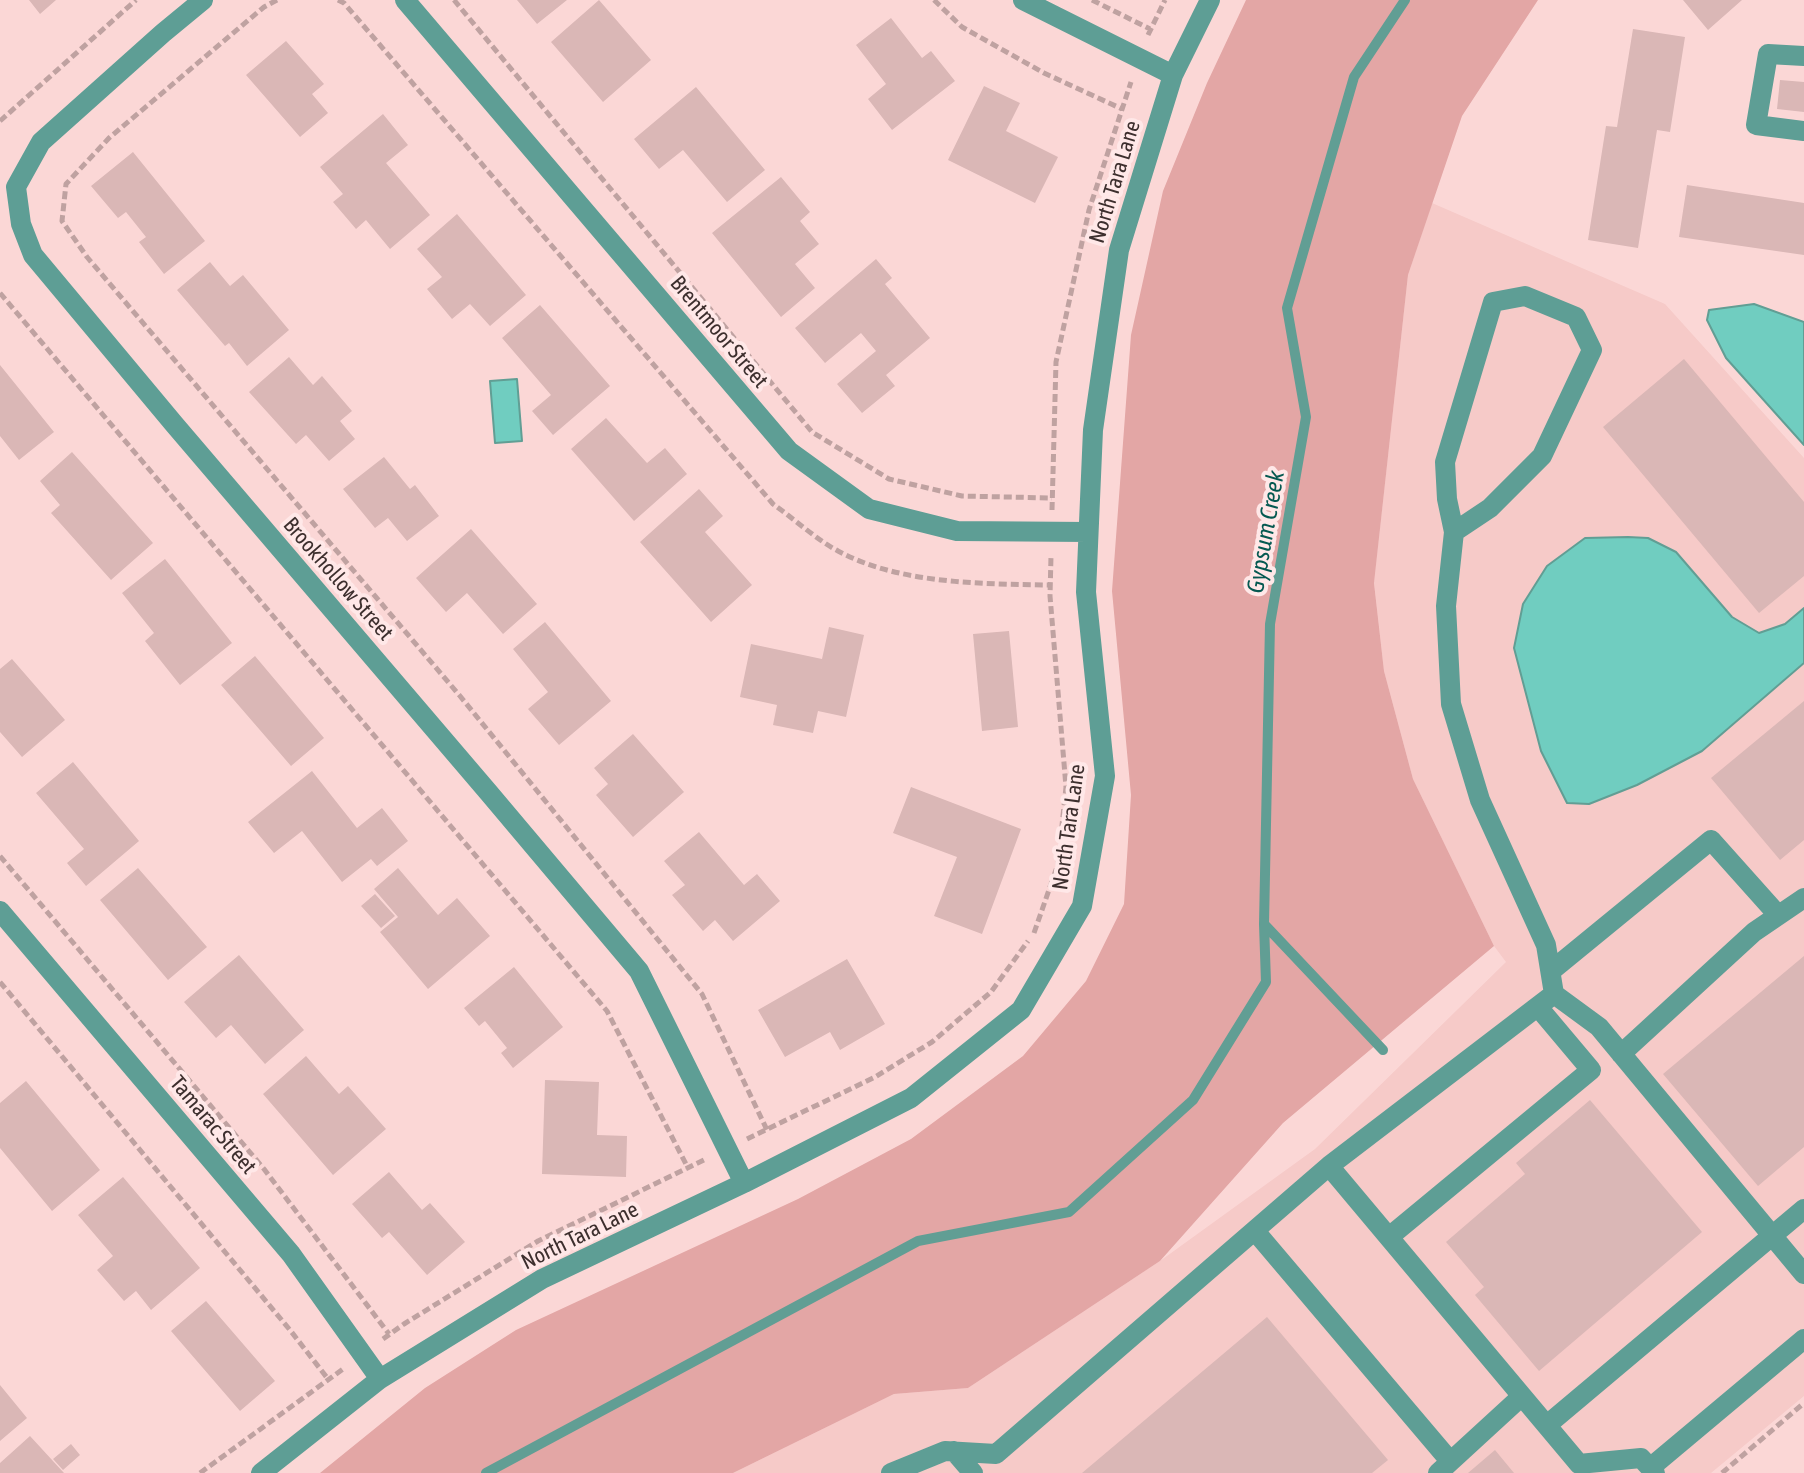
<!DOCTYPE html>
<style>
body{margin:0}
canvas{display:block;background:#fbd7d6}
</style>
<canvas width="1804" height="1473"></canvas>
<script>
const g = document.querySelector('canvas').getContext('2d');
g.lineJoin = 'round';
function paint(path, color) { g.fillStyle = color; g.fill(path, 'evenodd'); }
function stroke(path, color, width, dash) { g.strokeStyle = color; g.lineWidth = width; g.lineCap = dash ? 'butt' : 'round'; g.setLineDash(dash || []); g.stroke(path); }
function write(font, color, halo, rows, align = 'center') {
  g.font = font + ' "Asap Condensed",sans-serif'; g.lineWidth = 8; g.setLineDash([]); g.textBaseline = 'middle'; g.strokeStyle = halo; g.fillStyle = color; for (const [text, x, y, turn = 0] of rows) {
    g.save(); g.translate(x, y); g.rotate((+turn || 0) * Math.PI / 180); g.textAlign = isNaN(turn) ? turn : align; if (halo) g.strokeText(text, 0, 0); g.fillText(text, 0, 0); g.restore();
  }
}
paint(new Path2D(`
 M1432,203L1665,304L1804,458V1396L1711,1473H733L894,1394L968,1388L1160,1261L1315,1149L1506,962L1494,946L1413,779L1384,671L1374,582L1408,275Z`), '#f6cac8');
paint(new Path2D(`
 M1246,0H1538L1462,116L1408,275L1374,583L1384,671L1413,779L1494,946L1283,1123L1160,1261L968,1388L894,1394L733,1473H320L425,1388L516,1330L798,1199L911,1139L1023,1056L1086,981L1124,904L1131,795L1112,591L1131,335L1163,191L1207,83Z`), '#e3a6a5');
const water = new Path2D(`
 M1754,304L1804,322V445L1726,358L1707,320L1709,310Z
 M517,379L522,441L495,443L490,381Z
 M1628,537L1648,538L1676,552L1732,617L1759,633L1785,624L1804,608V663L1702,751L1637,785L1589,804L1567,803L1541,751L1514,648L1523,604L1547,566L1585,538Z`);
paint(water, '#70cdc0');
stroke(water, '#619e94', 2);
stroke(new Path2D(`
 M1383,1050L1264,924L1270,624L1306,417L1287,308L1354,77L1405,0
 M486,1473L918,1241L1069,1212L1193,1100L1266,982L1264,924`), '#619e94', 10);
paint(new Path2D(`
 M29,0H56L40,14Z
 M517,0H567L537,24Z
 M599,0L651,60L603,102L551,42Z
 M1683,0H1742L1708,30Z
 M891,18L922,58L931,51L955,81L892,130L868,99L886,84L856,45Z
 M1633,29L1685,37L1670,132L1657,130L1638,248L1588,240L1606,126L1617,127Z
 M286,41L324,84L312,94L328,113L300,137L246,75Z
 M1780,80L1804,82V112L1777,109Z
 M984,86L1020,103L1006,131L1058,157L1035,203L948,160Z
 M696,87L765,170L727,202L683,150L659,169L634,139Z
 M383,114L408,145L386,163L430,215L390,249L366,220L356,229L333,202L343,194L320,167Z
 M133,152L205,241L164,274L139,242L146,237L126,212L118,218L91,186Z
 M781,177L810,212L800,221L819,244L795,264L815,288L781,317L712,233Z
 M1687,185L1804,203V255L1679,237Z
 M457,214L526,295L490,326L470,304L452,319L427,289L442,277L417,249Z
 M876,259L892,278L885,284L930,338L886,375L895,386L862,413L837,384L876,351L861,333L825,363L795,328Z
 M210,262L230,286L243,275L289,330L247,366L229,343L225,346L177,290Z
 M540,305L610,386L553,435L532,411L551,395L502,338Z
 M289,357L313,385L322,376L352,411L340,421L355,439L329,461L306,435L296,444L249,392Z
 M1684,359L1804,502V576L1759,613L1603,427Z
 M0,365L54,432L19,460L0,436Z
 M606,418L647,463L665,448L687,474L634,521L571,449Z
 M72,452L153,543L111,580L51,513L60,505L40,481Z
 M384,457L410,489L415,485L439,516L407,541L388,518L375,528L343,489Z
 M699,489L723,516L705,532L752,585L711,622L640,542Z
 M471,529L537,604L503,634L467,593L446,612L416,578Z
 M165,559L232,643L180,685L145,641L154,633L122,593Z
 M545,622L611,701L559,745L528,709L548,692L513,649Z
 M829,627L864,635L846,717L818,711L813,733L773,725L777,705L740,697L751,644L822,659Z
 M1009,631L1018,727L982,731L973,634Z
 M255,656L324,738L291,766L221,685Z
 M12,659L65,720L22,757L0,732V669Z
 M1804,701V840L1780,860L1711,778Z
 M633,734L684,792L633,837L596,795L608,784L594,768Z
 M73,762L139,841L86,886L67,863L84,849L36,793Z
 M312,771L357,828L382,808L408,841L377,866L371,859L342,882L302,831L274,853L248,822Z
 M911,787L1021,829L982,934L934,916L957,857L893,833Z
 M699,832L744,885L757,874L780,901L733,941L715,920L703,931L672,895L685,885L664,861Z
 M138,868L207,947L168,980L100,900Z
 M398,868L438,915L457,898L490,936L428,989L380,932L398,917L374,889Z
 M375,894L395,916L381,928L361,906Z
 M239,955L304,1030L265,1064L231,1025L216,1038L184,1002Z
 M1804,956V1147L1758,1186L1663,1074Z
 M847,959L885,1024L840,1050L830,1032L785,1057L758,1010Z
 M514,967L563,1027L513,1068L501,1053L507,1048L485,1021L479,1026L464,1008Z
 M306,1056L339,1094L348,1086L386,1129L333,1175L263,1094Z
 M545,1080L599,1082L597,1135L627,1136L626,1177L542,1174Z
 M26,1081L100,1170L52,1211L0,1148V1103Z
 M1590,1100L1702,1232L1539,1371L1475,1295L1484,1287L1446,1242L1525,1174L1516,1163Z
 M389,1172L422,1210L430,1203L465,1242L427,1275L389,1232L382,1238L352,1204Z
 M123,1177L200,1268L151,1310L136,1291L124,1301L97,1270L113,1256L78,1215Z
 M206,1301L275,1381L240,1411L171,1331Z
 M1267,1317L1388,1460L1372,1473H1082Z
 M0,1385L27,1418L0,1441Z
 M30,1436L64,1473H0V1463Z
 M71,1444L80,1455L63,1470L53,1459Z
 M1495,1450L1514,1473H1468Z`), '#dab7b6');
stroke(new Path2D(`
 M277,0L264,7L109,138L66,184L62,221L87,257L460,696L702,994L767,1130
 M338,0L344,3L773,504C793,518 817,540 838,551C899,584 982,584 1050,585
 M454,0L812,432L889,479L962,496L1052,498
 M934,0L962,27L1044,73L1122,109
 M1092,0L1150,29
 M1148,35L1165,0
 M0,121L136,0
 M0,293L607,1011L688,1168
 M1052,510L1056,362L1089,210L1131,82
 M0,856L264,1169L389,1334
 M1034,933L1058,864L1066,787L1050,596L1051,556
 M0,982L290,1330L328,1379
 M747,1139L875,1077L932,1042L991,992L1028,941
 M383,1339L404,1324L538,1241L706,1159
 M200,1473L343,1369
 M1722,1473L1804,1403`), '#bfa2a1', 5, [8, 4]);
stroke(new Path2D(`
 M203,0L163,33L41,142L16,187L21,224L33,255L174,424L489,793L639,971L744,1183
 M405,0L789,451L869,509L957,531L1088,532
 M1023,0L1173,75
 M1804,56L1768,54L1756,125L1804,131
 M1454,532L1447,499L1445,462L1493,302L1525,296L1576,317L1592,350L1542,456L1490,508L1454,532L1446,606L1451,704L1480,800L1546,945L1554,994
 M0,911L291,1254L380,1379
 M1551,971L1711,840L1778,915
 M1621,1054L1754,932L1804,898
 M1329,1166L1554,994L1599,1027L1804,1274
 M1255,1231L1450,1461
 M1389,1237L1591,1070L1538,1007
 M1547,1425L1804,1209
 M954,1451L973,1473
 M1650,1468L1804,1339
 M261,1473L380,1379L542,1279L744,1183L911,1098L1021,1010L1082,906L1105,776L1086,592L1093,430L1119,250L1173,75L1210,0
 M891,1473L945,1451L996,1454L1329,1166L1579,1464L1641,1458L1655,1473
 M1438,1473L1522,1396`), '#5e9e95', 20);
write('22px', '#3d2f2e', '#ffe8e8', [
 ["North Tara Lane",1115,182,-73],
 ["Brentmoor Street",719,332,50],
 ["Brookhollow Street",338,579,49],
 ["North Tara Lane",1069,827,-82],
 ["Tamarac Street",213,1125,50],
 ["North Tara Lane",580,1236,-26]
]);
write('italic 24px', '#055951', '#ffe8e8', [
 ["Gypsum Creek",1266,532,-80]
]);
</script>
